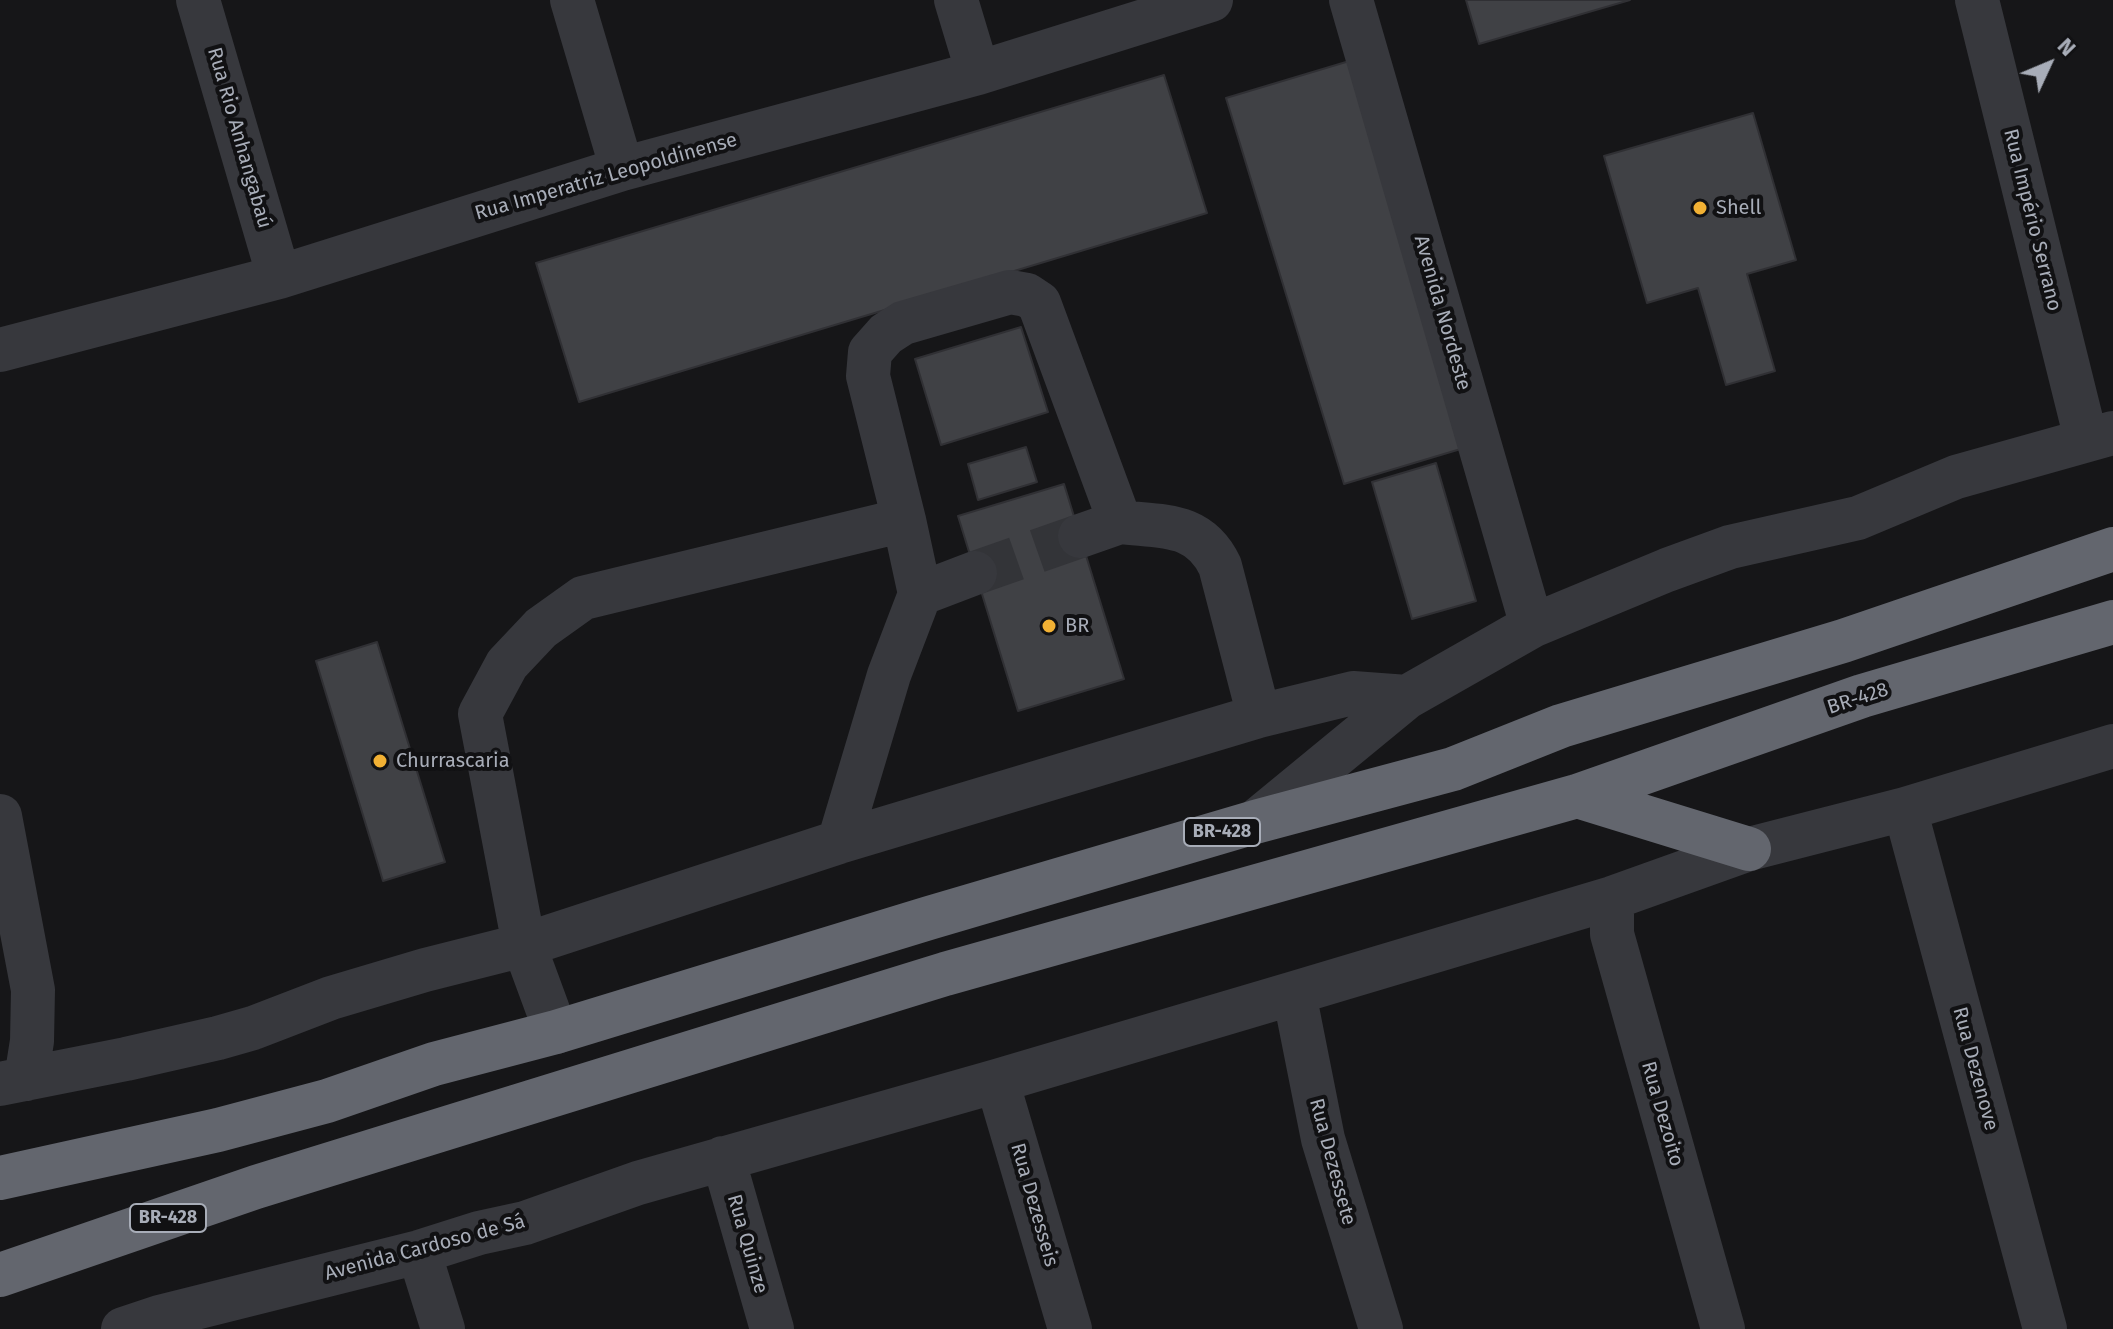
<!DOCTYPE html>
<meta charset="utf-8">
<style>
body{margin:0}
#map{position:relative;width:2113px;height:1329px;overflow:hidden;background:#161618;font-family:"Fira Sans",sans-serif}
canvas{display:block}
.north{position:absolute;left:2009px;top:24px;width:80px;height:80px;-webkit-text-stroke:6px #111113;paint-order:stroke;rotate:46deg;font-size:22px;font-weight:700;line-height:32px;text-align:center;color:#a8adb8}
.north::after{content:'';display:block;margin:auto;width:28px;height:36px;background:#a8adb8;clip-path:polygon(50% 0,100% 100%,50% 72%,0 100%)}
</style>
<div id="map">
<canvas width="2113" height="1329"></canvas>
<div class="north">N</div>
</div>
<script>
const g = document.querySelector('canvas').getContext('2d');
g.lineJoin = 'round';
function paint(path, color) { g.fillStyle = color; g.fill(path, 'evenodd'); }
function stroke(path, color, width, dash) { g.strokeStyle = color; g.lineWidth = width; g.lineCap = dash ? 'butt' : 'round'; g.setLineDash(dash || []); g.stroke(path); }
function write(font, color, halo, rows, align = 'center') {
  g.font = font + ' "Fira Sans",sans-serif'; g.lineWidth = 8; g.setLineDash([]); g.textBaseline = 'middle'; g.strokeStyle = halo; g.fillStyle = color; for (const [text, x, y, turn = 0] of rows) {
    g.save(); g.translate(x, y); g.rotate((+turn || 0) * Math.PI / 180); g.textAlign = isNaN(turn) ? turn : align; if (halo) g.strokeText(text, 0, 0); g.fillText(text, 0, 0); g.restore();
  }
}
const building = new Path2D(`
 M1466,0H1630L1479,44Z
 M1356,59L1474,445L1344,484L1226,98Z
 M1164,75L1207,213L579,402L536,263Z
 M1753,113L1796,260L1747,274L1775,371L1726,385L1698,288L1647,303L1604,156Z
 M1021,327L1048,412L941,445L915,359Z
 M1026,447L1037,482L978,500L968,464Z
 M1436,463L1476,601L1412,619L1372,482Z
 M1064,484L1124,679L1018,711L958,516Z
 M377,642L445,862L383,881L316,661Z`);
paint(building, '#404145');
stroke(building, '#303034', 2);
stroke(new Path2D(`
 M975,573L1080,536`), '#333438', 44, [44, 22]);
stroke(new Path2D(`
 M198,0L279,277
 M572,0L622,169
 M956,0L978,73
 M1351,0L1532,626
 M1977,0L2086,439
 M0,350L279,277L622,169L978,73L1211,0
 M904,520L920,594L975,573
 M1080,536L1120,522
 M1905,809L2045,1329
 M0,816L33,990L32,1041L26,1079
 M1255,822L1407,697L1532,626L1667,570L1730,547L1858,518L1956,477L2113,433
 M839,842L889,675L920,594
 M1612,898V934L1723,1329
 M1294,993L1323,1139L1381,1329
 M556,1032L524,945L480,714L507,664L541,628L583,598L904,520L868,376L870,352L886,334L903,323L1010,292L1027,295L1039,303L1120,522C1163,527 1199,522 1220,566L1259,716
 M997,1081L1070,1329
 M0,1084L126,1059L218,1038L253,1028L331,998L425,970L524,945L839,842L1259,716L1353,693L1407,697
 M723,1158L772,1329
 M419,1252L443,1329
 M123,1329L159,1317L419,1252L479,1233L525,1223L638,1183L997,1081L1294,993L1612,898L1749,849L1905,809L2113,746`), '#37383d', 44);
stroke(new Path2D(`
 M1577,796L1749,849
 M0,1178L218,1130L327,1101L434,1064L556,1032L929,918L1255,822L1453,769L1561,726L1843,641L2113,549
 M0,1275L256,1187L450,1127L945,974L1577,796L1862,696L2113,622`), '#63666e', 44);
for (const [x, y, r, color] of [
 [1700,208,8,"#f2b134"],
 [1049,626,8,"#f2b134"],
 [380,761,8,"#f2b134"]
]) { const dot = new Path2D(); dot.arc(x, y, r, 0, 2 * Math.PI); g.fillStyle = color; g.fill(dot); stroke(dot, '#111113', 3); }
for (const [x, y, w] of [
 [1222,832,76],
 [168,1218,76]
]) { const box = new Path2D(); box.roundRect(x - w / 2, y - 14, w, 28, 6); g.fillStyle = '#111113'; g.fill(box); stroke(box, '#a8adb8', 2); }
write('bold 18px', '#a8adb8', null, [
 ["BR-428",1222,832],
 ["BR-428",168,1218]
]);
write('20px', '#a8adb8', '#111113', [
 ["Rua Rio Anhangabaú",239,138,74],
 ["Rua Imperatriz Leopoldinense",606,177,-16],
 ["Rua Império Serrano",2032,220,76],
 ["Avenida Nordeste",1442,313,74],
 ["BR-428",1858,699,-18],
 ["Rua Dezenove",1975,1069,75],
 ["Rua Dezoito",1662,1114,74],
 ["Rua Dezessete",1332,1162,75],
 ["Rua Dezesseis",1034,1205,74],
 ["Rua Quinze",747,1244,74],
 ["Avenida Cardoso de Sá",425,1248,-15]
]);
write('20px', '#a8adb8', '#111113', [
 ["Shell",1716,208],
 ["BR",1065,626],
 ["Churrascaria",396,761]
], 'left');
</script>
